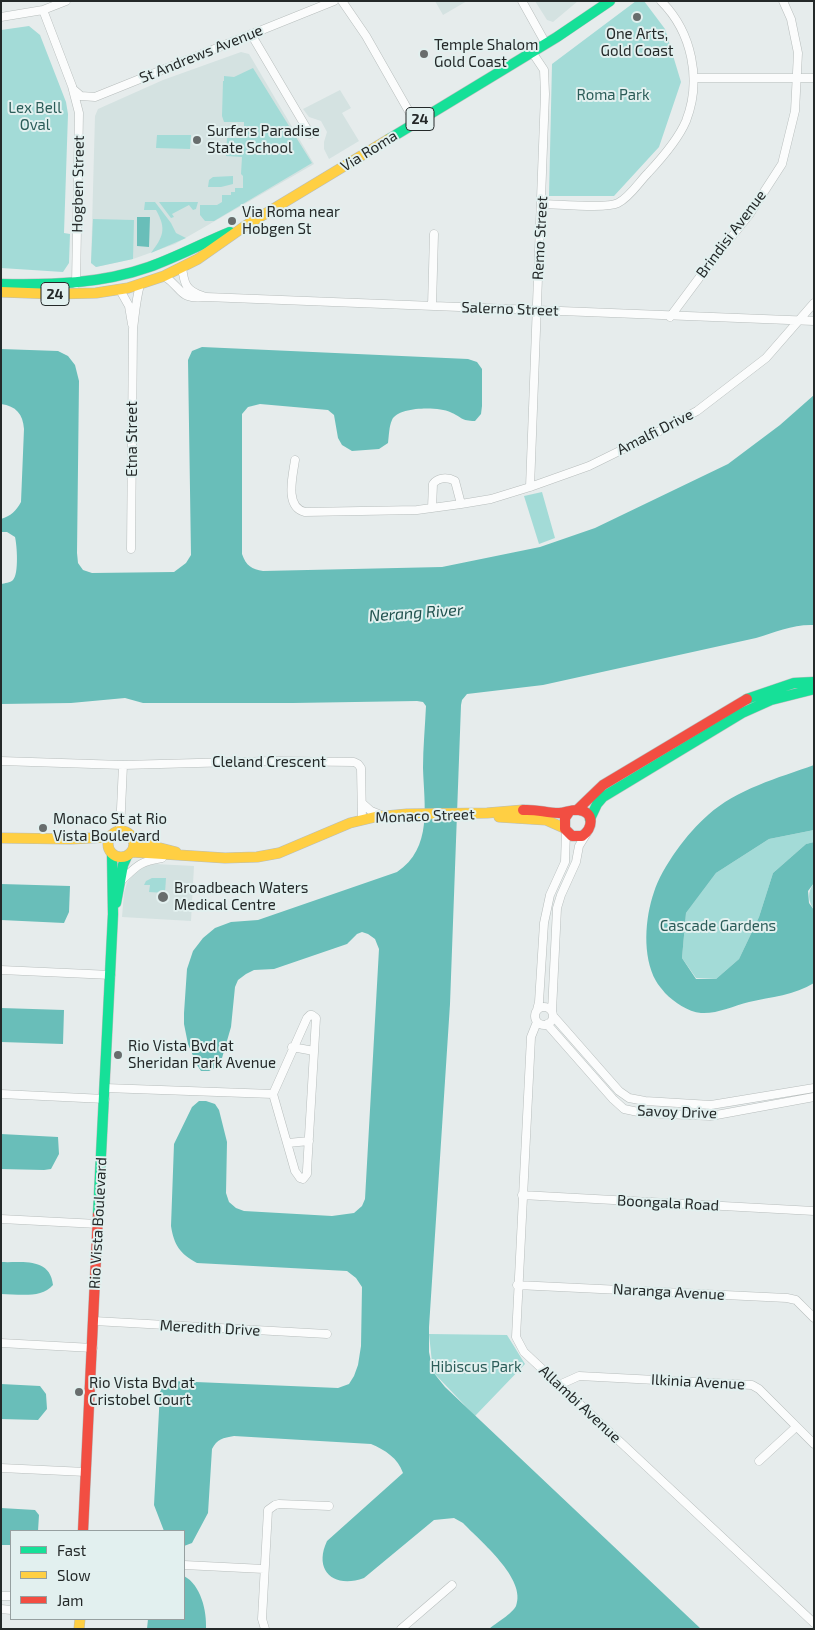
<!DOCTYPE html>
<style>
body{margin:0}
#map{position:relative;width:815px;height:1630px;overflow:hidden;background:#e6ecec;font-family:"Exo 2",sans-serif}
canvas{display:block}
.frame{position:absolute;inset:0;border:2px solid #242929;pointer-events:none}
.legend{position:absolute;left:10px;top:1530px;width:175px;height:90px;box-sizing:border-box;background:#e2f0ef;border:1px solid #96a0a0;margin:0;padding:6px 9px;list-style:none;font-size:15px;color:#242929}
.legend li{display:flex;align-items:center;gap:10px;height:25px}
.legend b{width:25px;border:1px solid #96a0a0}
</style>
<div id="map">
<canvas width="815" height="1630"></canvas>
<div class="frame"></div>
<ul class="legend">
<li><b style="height:6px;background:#16e098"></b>Fast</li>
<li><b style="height:6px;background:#ffcf43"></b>Slow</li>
<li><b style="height:6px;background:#f24e42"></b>Jam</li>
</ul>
</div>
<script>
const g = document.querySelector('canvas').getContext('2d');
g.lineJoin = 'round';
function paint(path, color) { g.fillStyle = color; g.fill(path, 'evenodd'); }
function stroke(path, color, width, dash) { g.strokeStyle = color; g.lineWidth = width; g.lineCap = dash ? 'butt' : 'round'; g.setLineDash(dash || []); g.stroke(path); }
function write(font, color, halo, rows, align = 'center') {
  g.font = font + ' "Exo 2",sans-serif'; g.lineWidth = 4; g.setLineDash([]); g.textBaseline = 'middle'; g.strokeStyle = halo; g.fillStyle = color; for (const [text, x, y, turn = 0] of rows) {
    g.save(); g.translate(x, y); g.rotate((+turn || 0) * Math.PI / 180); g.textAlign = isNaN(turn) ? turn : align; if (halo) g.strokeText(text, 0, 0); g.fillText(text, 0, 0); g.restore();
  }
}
paint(new Path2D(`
 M435,1H467L443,15Z
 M535,1H578L553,22L547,20Z
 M241,52L249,54L314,164L175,244L133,259L96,267L91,263L95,116L98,109L163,80Z
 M340,90L351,108L342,113L359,141L329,159L324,149V142L327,132L321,121L309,117L303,109Z
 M155,864L194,866L191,921L122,917L124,893L127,883L133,875L142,867Z`), '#d4e2e1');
paint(new Path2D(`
 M636,1H644L665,29L681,82L659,147L614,196H549L552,64Z
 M29,26L40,35L66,102L68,114L64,233L70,234L69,263L63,272L1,268V30Z
 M253,68L312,163L214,221H205L200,215V205H217L222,202V195H231V192H235V188H243V176L241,174L242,157L226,156L227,138H239V136H244V122H224L222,116L223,81H224V76L234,77Z
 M157,135H191L190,149L156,148Z
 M233,176V184L221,187H208L209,180L213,177Z
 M145,202H155L171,223L176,233L186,238L151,253C163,237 167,229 156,210H144Z
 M159,202H198L196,209L193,210L189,205L172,214L174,217L171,218Z
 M93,219L134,220L133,259L96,267L91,263Z
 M542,492L555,538L539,544L524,496Z
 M814,830V842L806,844L773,873L759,917L739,959L716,979L696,978L682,958L686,913L716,873L769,839Z
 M152,878H166L165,893L149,892L150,885H144L146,881Z
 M814,883V910C808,900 807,893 814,883Z
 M429,1334L507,1335L525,1364L475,1416L433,1372Z`), '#a3dbd7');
paint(new Path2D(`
 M137,217H150L149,247L137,246Z
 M202,347L468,359L477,362L482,369V406L481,414L475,421C461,421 462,417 450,412C439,407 399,406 392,420C389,426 389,436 388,443L379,449L352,451L342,445L338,438L334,415L328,410L260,404L248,407L242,414V554C246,566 252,569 263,571L442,567L540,547L595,528L728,464L780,425L814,395V625C794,624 775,632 756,638L543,685L467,694L462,700L461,705L450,1004L429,1327V1352L433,1372L445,1387L701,1629H489C495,1624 513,1613 516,1606C527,1579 480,1541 463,1523L454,1518L434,1520L364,1578C334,1589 313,1571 327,1541L403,1473C398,1458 385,1450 371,1444L234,1436C223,1438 217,1439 212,1449L208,1513L192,1543L184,1546V1531H164L154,1505L160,1392L164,1384L172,1381L338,1388L349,1384L354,1376L358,1365L361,1346L362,1287L356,1278L347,1271L197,1263C180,1254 174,1245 171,1226L174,1144L192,1107L199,1101H206L215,1104L219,1110L227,1142L226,1193L229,1202L236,1208L244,1211L332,1216L354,1213L362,1206L365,1199L379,949L375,939L368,934L362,932L357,934L347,944L274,969L254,970L246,974L238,980L235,987L231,1027L220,1065L209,1071H201L197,1065L188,1044L184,1024V1013L187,969L193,951L203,938L215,928L231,922L258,920L397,872C433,848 424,805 423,768C423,748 425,727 426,706L423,702L417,701L293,703H143L125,698L71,703L1,704V584C5,583 10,583 13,580C19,574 17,545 15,537L7,532H1V519C11,516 16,511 21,502L24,429C23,414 16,406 1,404V349L58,351L68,356L75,365L79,381L77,553L78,563L83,570L92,573L174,572L186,563L191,555L188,360L192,351Z
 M814,765V830L769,839L716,873L686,913L682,958L696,979H716L739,959L759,917L773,873L806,844L814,842V883L808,891L809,903L814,910V983C795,995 771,997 749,1002C733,1006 717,1014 701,1013C688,1012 674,1002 665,993C662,989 658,985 656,981C642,956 645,918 654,892C662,867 688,832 708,815C737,789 778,778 814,765Z
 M1,884L70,886L69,912L64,923L1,920Z
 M1,1008L64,1010L63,1044L1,1042Z
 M1,1134L58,1137L59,1154L51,1169L44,1170L1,1169Z
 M1,1262C22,1263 50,1257 53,1285C41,1299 18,1294 1,1294Z
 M1,1384L40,1386L46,1394L47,1409L38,1420L1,1419Z
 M1,1508L35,1510L39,1515L38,1531H11V1545H1Z
 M184,1576C201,1585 207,1611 206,1629H147L148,1619H184Z`), '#69beb9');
const street = new Path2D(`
 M66,1L43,10L72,86L79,113L76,284
 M342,1L366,36L415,122
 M522,1L546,44
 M1,17L43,10
 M251,34L310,134
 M694,78H814
 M74,90L81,96L95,97L334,1
 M542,204C557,204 607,209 618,203C630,197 639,182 648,173C662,158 678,140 686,121C702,80 692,32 661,1
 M182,267C184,284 186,291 203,296
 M164,276C184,289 178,300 206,297L814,321
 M120,290L129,306L132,324
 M432,306L434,234
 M670,317L705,270L749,215L782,164L795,111L798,53L791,19L783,1
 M295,460C293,475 284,507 305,512L417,510L461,504L491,499L530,487L589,466L656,433L697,411L766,358L814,303
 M530,487L545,94L544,70L532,52
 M432,508L433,484C438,477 448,477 455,481L461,504
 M131,549L133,329C135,314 136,299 140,285
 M1,761L123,765L272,761L354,762L358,764L361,768L362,819
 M362,803L371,811L381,815
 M120,831L123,765
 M120,882C137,866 138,862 162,858
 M1,970L111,975
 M535 1016a9 9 0 1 1 18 0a9 9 0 1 1-18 0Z
 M537,1010L539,1002L544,923L550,895L565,862L566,831
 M552,1011L557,908L561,895L576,862L579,846L587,833
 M310,1015H312L316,1018L307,1170V1174L303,1179L300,1178L295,1171L273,1094L307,1018Z
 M554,1017L619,1091L629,1098L645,1101L711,1105L814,1088
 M537,1022L531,1037L516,1337L524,1352L814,1623
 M547,1024L613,1099L624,1109L643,1113L711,1116L814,1097
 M292,1047L314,1051
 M105,1088L273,1094
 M1,1094L105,1099
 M288,1143L309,1141
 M522,1195L814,1211
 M1,1219L98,1224
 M517,1285L787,1298L796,1300L814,1318
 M94,1321L327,1334
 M1,1343L93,1348
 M559,1385L579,1376L752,1385L759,1389L814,1444
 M759,1461L796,1427
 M1,1468L86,1472
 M184,1565L264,1569
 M1,1596H11
 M1,1609L11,1610
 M265,1629L262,1619L268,1510L275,1505L279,1504L329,1506
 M401,1629L452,1585`);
const fast = new Path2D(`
 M389,139L557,37L610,1
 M1,284C51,285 101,284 149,267C177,257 203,243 230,232
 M747,699L794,683L814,682
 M590,819L597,804L603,797L742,713L771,700L814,689
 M116,903L123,865L127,856
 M98,1215L113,914L112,854`);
const slow = new Path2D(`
 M1,292L55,294L96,293L128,288L164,276L198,259L245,226L389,139
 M499,817L546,820L564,828
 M108 844a13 13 0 1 1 26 0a13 13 0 1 1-26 0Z
 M1,838L71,839L110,837
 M133,841L176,852
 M132,852L225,858L257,857L279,853L350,823L375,817L407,814L487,813L523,810
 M79,1629L80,1619`);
const jam = new Path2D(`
 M523,810C538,809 545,813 559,813C565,813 572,809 579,810C595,812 593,829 582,836H572L565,829V818L569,812
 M577,810L603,785L747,699
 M83,1531L98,1215`);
stroke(street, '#b7bdbc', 9);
stroke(fast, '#b7bdbc', 11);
stroke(slow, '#b7bdbc', 11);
stroke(jam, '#b7bdbc', 11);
stroke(street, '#fbfcfc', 8);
stroke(fast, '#16e098', 10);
stroke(slow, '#ffcf43', 10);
stroke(jam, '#f24e42', 10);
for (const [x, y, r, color] of [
 [637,17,5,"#686d6d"],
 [424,54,5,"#686d6d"],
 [197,140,5,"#686d6d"],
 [232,221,5,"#686d6d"],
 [43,828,5,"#686d6d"],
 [163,897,6,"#686d6d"],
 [118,1055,5,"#686d6d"],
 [79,1392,5,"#686d6d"]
]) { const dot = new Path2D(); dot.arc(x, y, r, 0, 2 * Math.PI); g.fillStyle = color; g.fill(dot); stroke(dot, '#e2f0ef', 2); }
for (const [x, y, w] of [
 [420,119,28],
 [55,294,28]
]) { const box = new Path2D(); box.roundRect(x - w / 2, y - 11.5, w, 23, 4); g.fillStyle = '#e2f0ef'; g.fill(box); stroke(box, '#242929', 1); }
write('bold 14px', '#242929', null, [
 ["24",420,119],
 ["24",55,294]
]);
write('15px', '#242929', '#e2f0ef', [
 ["One Arts,",637,34,"center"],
 ["Gold Coast",637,51,"center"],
 ["Temple Shalom",434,45],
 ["Gold Coast",434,62],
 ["Surfers Paradise",207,131],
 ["State School",207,148],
 ["Via Roma near",242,212],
 ["Hobgen St",242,229],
 ["Monaco St at Rio",53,819],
 ["Vista Boulevard",53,836],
 ["Broadbeach Waters",174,888],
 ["Medical Centre",174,905],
 ["Rio Vista Bvd at",128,1046],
 ["Sheridan Park Avenue",128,1063],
 ["Rio Vista Bvd at",89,1383],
 ["Cristobel Court",89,1400]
], 'left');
write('15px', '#242929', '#e2f0ef', [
 ["St Andrews Avenue",201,54,-22],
 ["Via Roma",369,151,-32],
 ["Hogben Street",78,184,-89],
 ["Brindisi Avenue",731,234,-53],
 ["Remo Street",540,238,-87],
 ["Salerno Street",510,309,2],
 ["Amalfi Drive",655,432,-27],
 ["Etna Street",132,439,-90],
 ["Cleland Crescent",269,762],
 ["Monaco Street",425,816,-2],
 ["Savoy Drive",677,1112,2],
 ["Boongala Road",668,1203,3],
 ["Rio Vista Boulevard",98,1223,-87],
 ["Naranga Avenue",669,1292,3],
 ["Meredith Drive",210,1328,3],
 ["Ilkinia Avenue",698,1382,3],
 ["Allambi Avenue",580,1404,43]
]);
write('15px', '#2c5d59', '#e2f0ef', [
 ["Roma Park",613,95],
 ["Lex Bell",35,108],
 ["Oval",35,125],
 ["Cascade Gardens",718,926],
 ["Hibiscus Park",476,1367]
]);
write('italic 16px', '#20514e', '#e2f0ef', [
 ["Nerang River",416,613,-4]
]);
</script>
